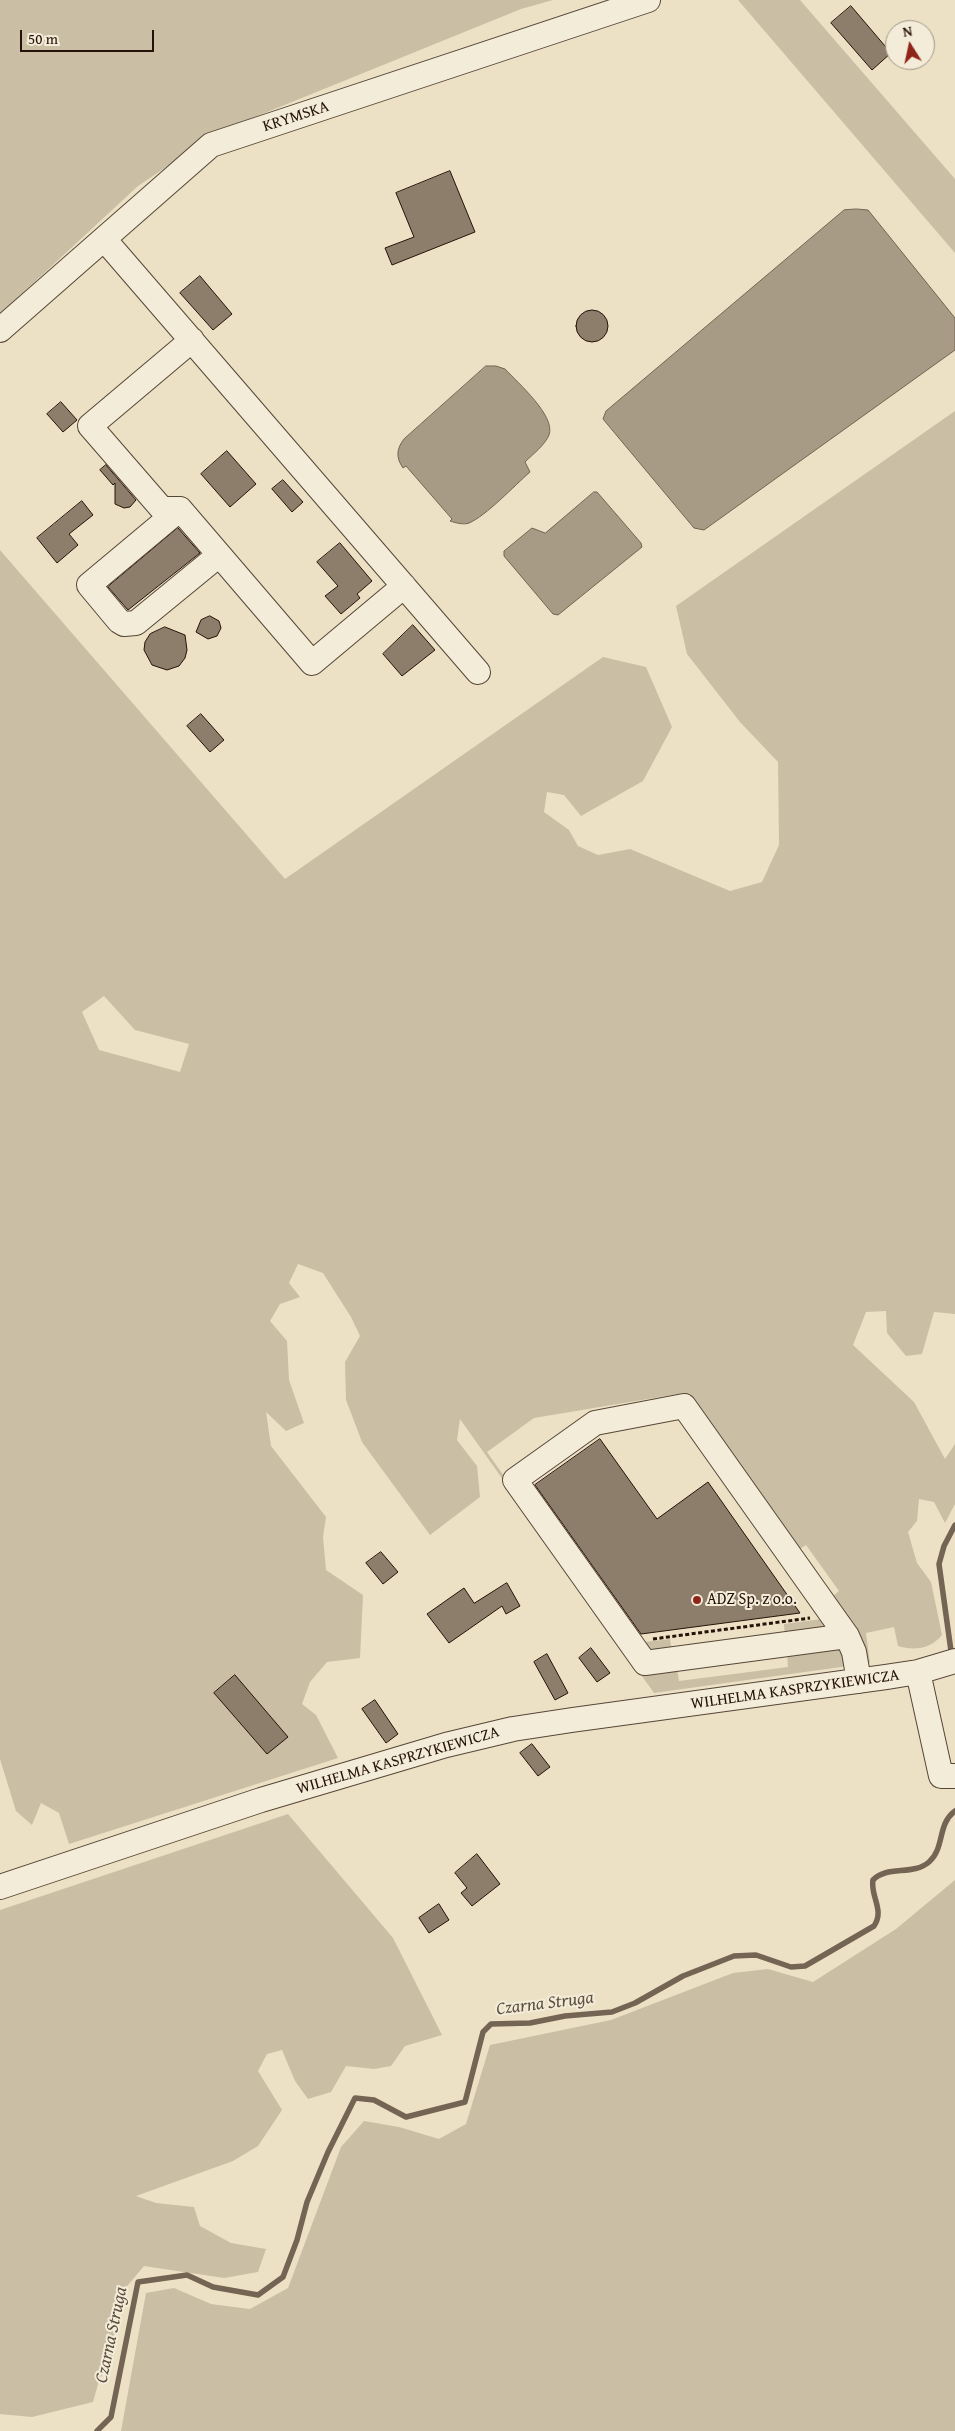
<!DOCTYPE html>
<style>
body{margin:0}
#map{position:relative;width:955px;height:2431px;overflow:hidden;background:#ece1c5;font-family:"Gentium Book Plus",serif}
canvas{display:block}
.north{position:absolute;left:885px;top:20px;width:50px;height:50px;box-sizing:border-box;background:#f3ecd9;border:1px solid #a19585;border-radius:50%;rotate:350deg;font-size:14px;font-weight:700;line-height:20px;text-align:center;color:#251208}
.north::after{content:'';display:block;margin:auto;width:18px;height:22px;background:#8f2418;clip-path:polygon(50% 0,100% 100%,50% 72%,0 100%)}
.scale{position:absolute;left:20px;top:30px;width:134px;height:22px;box-sizing:border-box;border:2px solid #251208;border-top:0;padding-left:6px;font-size:15px;line-height:18px;white-space:nowrap;color:#251208;-webkit-text-stroke:4px #f3ecd9;paint-order:stroke}
</style>
<div id="map">
<canvas width="955" height="2431"></canvas>
<div class="north">N</div>
<div class="scale">50 m</div>
</div>
<script>
const g = document.querySelector('canvas').getContext('2d');
g.lineJoin = 'round';
function paint(path, color) { g.fillStyle = color; g.fill(path, 'evenodd'); }
function stroke(path, color, width, dash) { g.strokeStyle = color; g.lineWidth = width; g.lineCap = dash ? 'butt' : 'round'; g.setLineDash(dash || []); g.stroke(path); }
function write(font, color, halo, rows, align = 'center') {
  g.font = font + ' "Gentium Book Plus",serif'; g.lineWidth = 4; g.setLineDash([]); g.textBaseline = 'middle'; g.strokeStyle = halo; g.fillStyle = color; for (const [text, x, y, turn = 0] of rows) {
    g.save(); g.translate(x, y); g.rotate((+turn || 0) * Math.PI / 180); g.textAlign = isNaN(turn) ? turn : align; if (halo) g.strokeText(text, 0, 0); g.fillText(text, 0, 0); g.restore();
  }
}
paint(new Path2D(`
 M0,0H553L521,9L218,132L138,186L0,314Z
 M738,0H800L955,179V253Z
 M955,411V1314L934,1312L922,1354L906,1356L887,1333L886,1311L866,1312L853,1345L914,1402L945,1459L955,1444V1504L945,1523L934,1502L919,1499L917,1521L908,1532L917,1563L931,1582L942,1635C931,1649 914,1651 898,1646L894,1627L866,1633L870,1663H867L862,1640L832,1597L839,1591L806,1545L795,1552L684,1393L534,1418L487,1452L643,1673L677,1668L679,1681L788,1667L787,1654L840,1647L848,1666L654,1693L460,1419L457,1440L477,1466L480,1497L430,1535L362,1442L346,1400L345,1362L360,1336L351,1317L323,1273L298,1264L289,1283L300,1297L280,1304L270,1321L287,1341L289,1380L304,1423L286,1431L266,1412L271,1446L326,1517L323,1537L326,1570L363,1595L360,1658L327,1662L310,1682L302,1704L316,1715L338,1758L69,1844L59,1813L41,1803L32,1825L16,1811L0,1759V550L285,879L603,657L646,667L672,727L643,781L581,816L564,795L547,792L544,812L569,830L578,846L598,855L630,849L730,891L762,882L779,845L778,762L740,722L687,654L676,606ZM104,996L135,1030L189,1044L180,1072L99,1050L82,1012Z
 M822,1619L825,1628L785,1638L784,1624Z
 M670,1639L672,1652L651,1655L636,1643Z
 M288,1814L393,1938L442,2035L405,2046L391,2066L374,2069L346,2066L331,2092L308,2099L295,2081L282,2050L267,2054L258,2071L282,2110L258,2146L233,2161L136,2196L156,2203L194,2207L200,2226L231,2243L266,2249L258,2272L224,2278L144,2266L118,2297L111,2368L100,2377L93,2402L32,2417L0,2414V1910Z
 M955,1880V2431H121L146,2293L174,2288L211,2304L250,2309L288,2288L341,2147L364,2121L399,2127L439,2139L466,2124L490,2045L611,2020L733,1973L768,1969L813,1982L896,1929Z`), '#cabea5');
const water = new Path2D(`
 M857,209L868,210L955,318V350L704,530L694,528L603,419L606,411L844,210Z
 M486,366H496L505,369C518,383 556,416 549,435C545,445 533,454 525,462L530,472C515,485 486,516 469,523C464,525 456,523 450,521L452,519L406,466L403,468C396,458 396,449 404,439Z
 M594,492H597L641,543L642,547L558,615L553,614L504,556V551L532,528L545,533Z`);
paint(water, '#a89b85');
stroke(water, '#746453', 1);
stroke(new Path2D(`
 M951,1651L939,1564L944,1546L955,1525
 M97,2431L111,2417L138,2282L187,2275L213,2287L258,2295L283,2277L297,2240L307,2202L328,2152L355,2098L374,2100L406,2117L465,2102L483,2032L491,2024L530,2023L565,2016L612,2012L635,2003L683,1976L734,1956L756,1955L791,1967L805,1966L874,1926C885,1910 870,1896 873,1880C887,1865 913,1876 929,1862C945,1848 937,1824 955,1811`), '#746453', 5.5);
const building = new Path2D(`
 M851,6L891,53L872,70L831,23Z
 M450,171L475,232L392,265L385,248L414,237L396,193Z
 M200,276L232,314L213,330L180,293Z
 M576 326a16 16 0 1 1 32 0a16 16 0 1 1-32 0Z
 M61,402L77,420L63,432L47,414Z
 M227,451L256,484L230,507L201,474Z
 M106,465L136,500L130,507L124,508L115,504V483L113,485L100,470Z
 M283,480L303,502L292,512L272,489Z
 M82,501L93,515L69,534L78,545L57,563L37,538Z
 M178,528L200,553L128,610L108,587Z
 M340,543L372,581L357,594L360,598L341,614L325,596L338,586L317,562Z
 M210,616L219,621L221,628L217,636L208,639L196,632L201,620Z
 M413,625L435,650L402,676L383,654Z
 M165,627L185,635L187,650L185,658L179,666L167,670L152,665L144,650L145,642L150,634Z
 M201,714L224,740L210,752L187,726Z
 M600,1439L657,1519L708,1482L800,1613L641,1634L535,1485Z
 M381,1552L398,1572L383,1584L366,1563Z
 M507,1583L520,1606L506,1614L502,1606L449,1643L427,1614L464,1588L474,1603Z
 M591,1648L610,1673L597,1682L579,1658Z
 M547,1654L568,1693L555,1700L534,1662Z
 M235,1675L288,1737L267,1754L214,1693Z
 M375,1700L398,1734L386,1743L362,1709Z
 M532,1744L550,1767L538,1776L520,1753Z
 M477,1854L500,1884L472,1906L461,1893L467,1888L455,1873Z
 M439,1904L449,1920L429,1933L419,1918Z`);
paint(building, '#8c7e6a');
stroke(building, '#251208', 1);
const minor = new Path2D(`
 M104,239L478,672
 M0,330L211,145L648,0
 M192,340L90,426L162,509H180L312,663L404,586
 M180,509L89,585L119,621L124,624L136,623L219,555
 M684,1406L832,1615L847,1636L645,1663L515,1480L595,1423Z
 M847,1636L854,1652L859,1681
 M918,1672L941,1776H955
 M0,1887L261,1800L446,1745L513,1729L572,1720L886,1677L918,1672L955,1661`);
stroke(minor, '#574637', 26);
stroke(new Path2D(`
 M653,1639L810,1618`), '#251208', 3, [4, 2.5]);
stroke(minor, '#f3ecd9', 24);
for (const [x, y, r, color] of [
 [697,1600,5,"#8f2418"]
]) { const dot = new Path2D(); dot.arc(x, y, r, 0, 2 * Math.PI); g.fillStyle = color; g.fill(dot); stroke(dot, '#f3ecd9', 2); }
write('16px', '#251208', '#f3ecd9', [
 ["KRYMSKA",296,117,-18],
 ["WILHELMA KASPRZYKIEWICZA",795,1690,-8],
 ["WILHELMA KASPRZYKIEWICZA",398,1761,-16]
]);
write('16px', '#251208', '#f3ecd9', [
 ["ADZ Sp. z o.o.",707,1600]
], 'left');
write('italic 18px', '#605040', '#f3ecd9', [
 ["Czarna Struga",545,2004,-7],
 ["Czarna Struga",112,2335,-78]
]);
</script>
